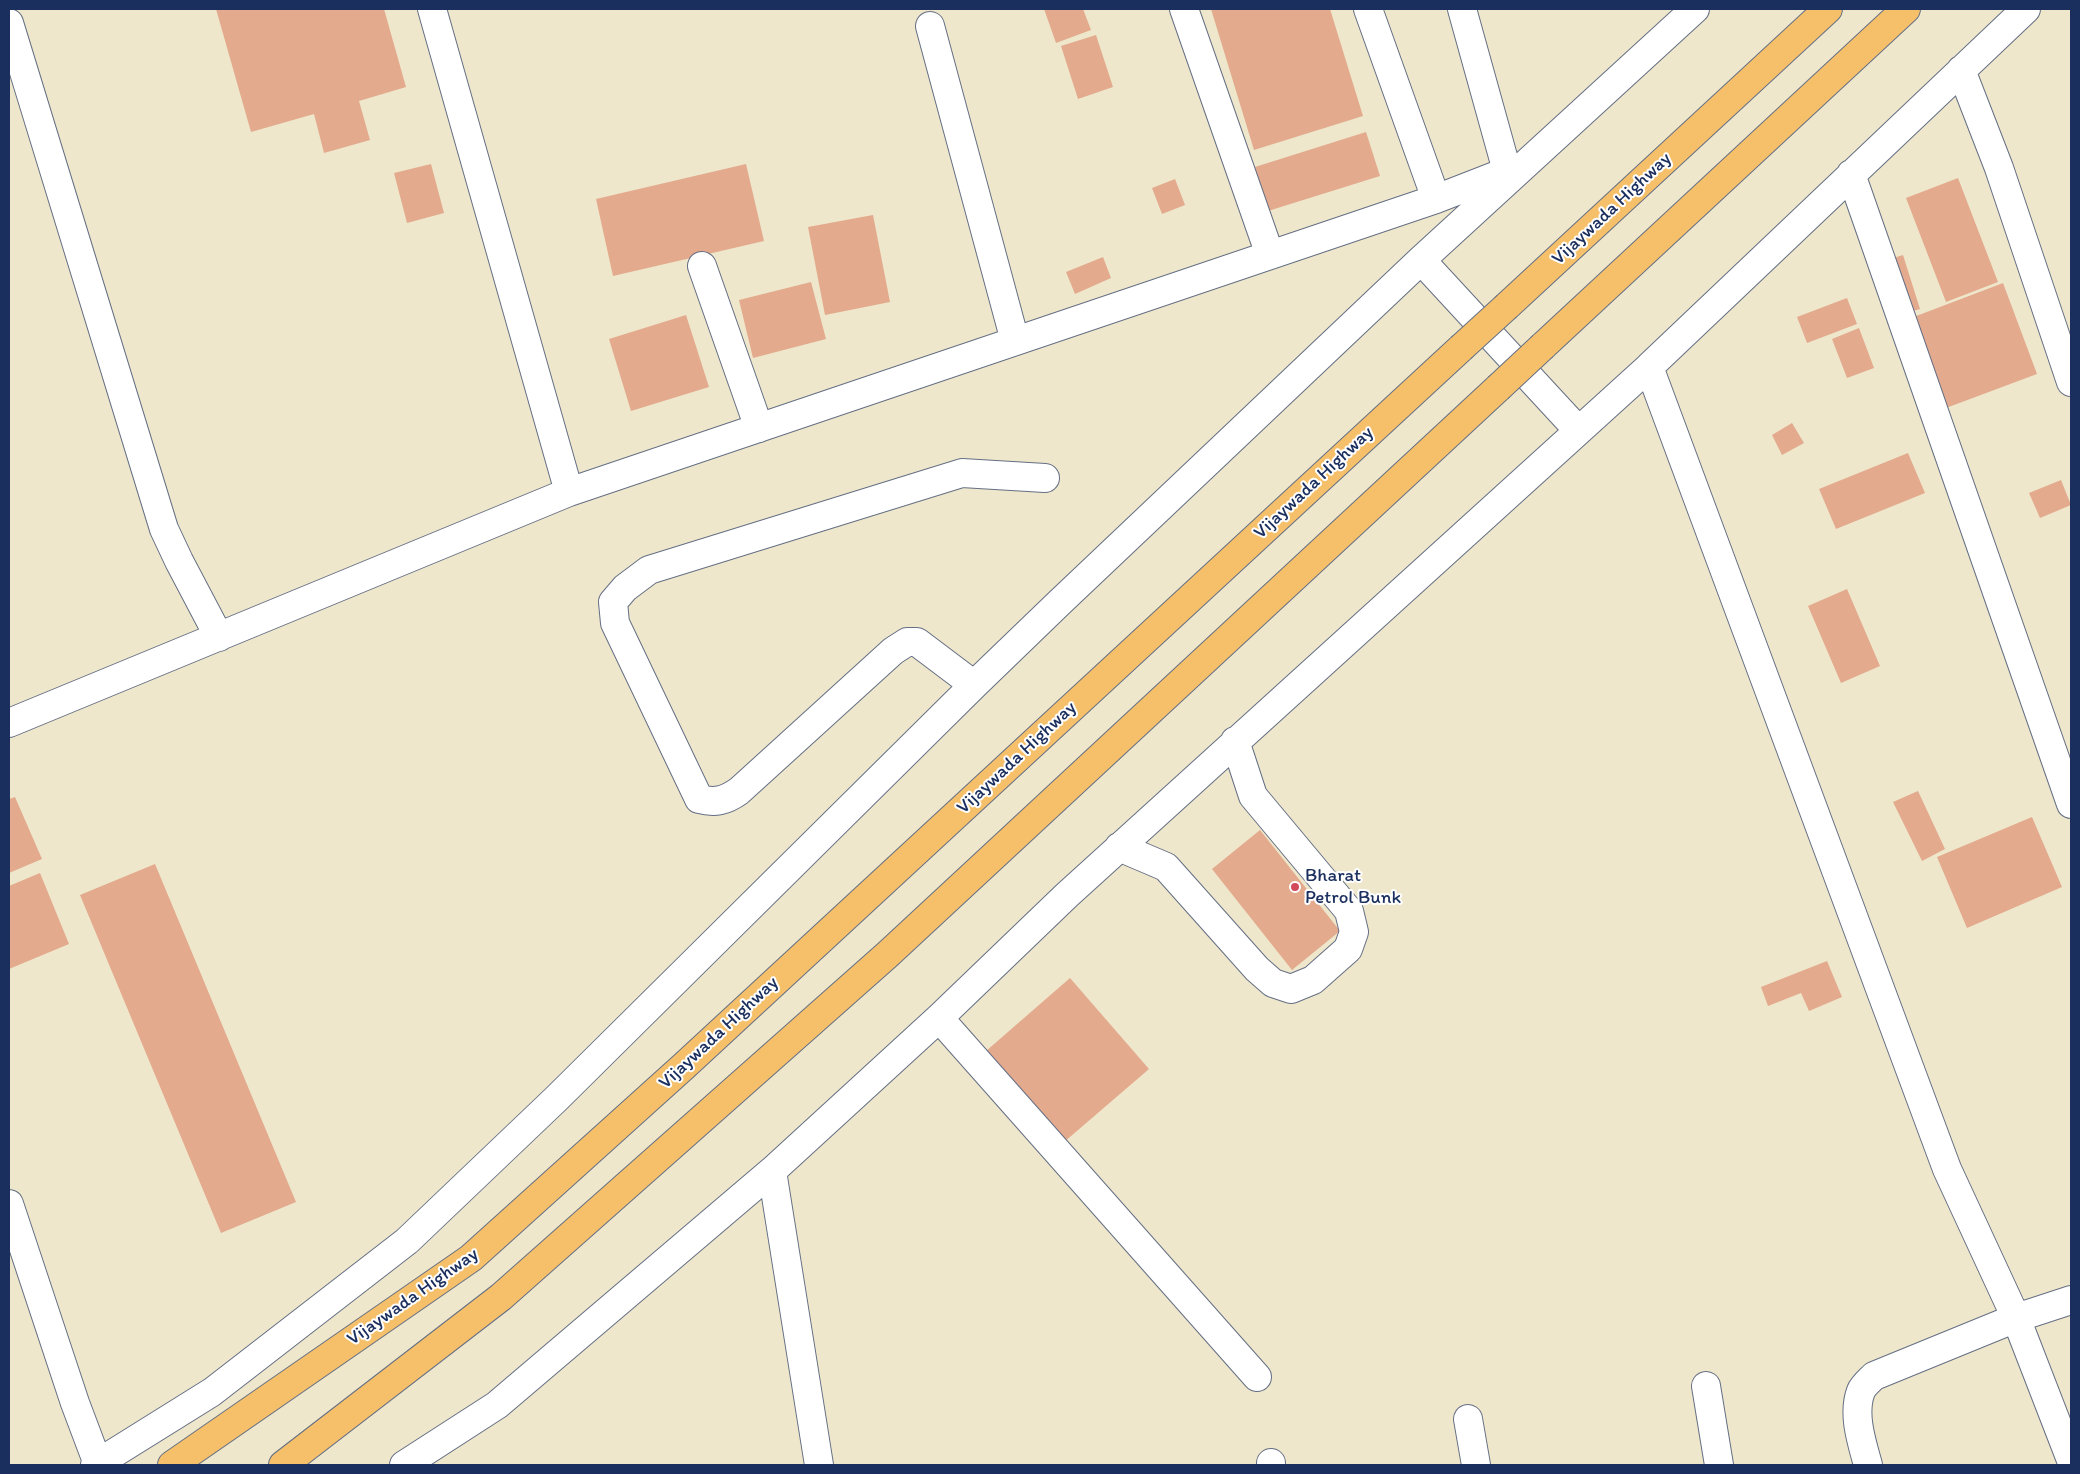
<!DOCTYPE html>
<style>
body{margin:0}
#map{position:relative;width:2080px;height:1474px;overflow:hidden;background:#eee7cb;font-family:Itim,sans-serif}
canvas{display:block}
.frame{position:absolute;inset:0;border:10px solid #1b2f5e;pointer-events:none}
</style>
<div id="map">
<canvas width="2080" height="1474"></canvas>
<div class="frame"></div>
</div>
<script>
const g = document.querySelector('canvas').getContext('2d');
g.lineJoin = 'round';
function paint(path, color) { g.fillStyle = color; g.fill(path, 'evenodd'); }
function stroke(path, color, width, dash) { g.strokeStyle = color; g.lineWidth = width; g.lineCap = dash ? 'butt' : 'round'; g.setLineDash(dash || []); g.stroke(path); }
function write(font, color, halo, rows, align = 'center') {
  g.font = font + ' Itim,sans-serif'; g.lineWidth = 4; g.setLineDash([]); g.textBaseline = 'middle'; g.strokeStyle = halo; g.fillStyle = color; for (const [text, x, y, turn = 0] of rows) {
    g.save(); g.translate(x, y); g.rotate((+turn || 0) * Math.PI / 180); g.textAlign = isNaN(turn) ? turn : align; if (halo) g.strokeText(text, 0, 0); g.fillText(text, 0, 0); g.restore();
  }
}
paint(new Path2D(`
 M216,9H384L406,87L359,101L370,140L324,153L314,114L251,132Z
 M1044,9H1083L1091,30L1056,43Z
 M1211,9H1330L1363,116L1254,150Z
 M1096,35L1113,87L1078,99L1061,46Z
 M1366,132L1380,176L1268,211L1255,167Z
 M431,164L444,213L407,223L394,173Z
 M746,164L764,241L613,276L596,199Z
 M1958,178L1998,282L1946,302L1906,198Z
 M1175,179L1185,205L1162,214L1152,188Z
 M873,215L890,302L825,315L808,227Z
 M1903,255L1920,309L1906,313L1890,259Z
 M1103,257L1111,278L1075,294L1066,272Z
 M811,282L826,339L753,358L739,300Z
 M2003,283L2037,374L1946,408L1911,318Z
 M1847,298L1857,324L1807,343L1797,317Z
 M686,315L709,387L631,411L609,339Z
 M1859,328L1874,368L1847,378L1832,339Z
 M1792,423L1804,443L1782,455L1772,435Z
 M1908,453L1925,493L1836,529L1819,489Z
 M2061,480L2071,505L2040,518L2029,493Z
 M1847,589L1880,666L1841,683L1808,606Z
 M1918,791L1945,849L1922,861L1893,802Z
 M15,797L42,859L9,873V799Z
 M2032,817L2062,887L1967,928L1937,857Z
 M1260,830L1340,931L1292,970L1212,869Z
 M155,864L296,1202L221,1233L80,895Z
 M40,873L69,944L9,969V886Z
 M1827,961L1842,997L1809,1011L1801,993L1768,1006L1761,987Z
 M1070,978L1149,1069L1056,1149L978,1058Z`), '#e3aa8e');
const minor = new Path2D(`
 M432,9L569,492
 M1184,9L1270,255
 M1368,9L1436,199
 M1462,9L1507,171
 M9,23L164,529L179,561L219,637
 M930,26L1015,341
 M1961,70L1999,168L2071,382
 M1851,174L2071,804
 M1421,260L1578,430
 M702,266L759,428
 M1649,367L1947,1169L2016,1318L2071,1460
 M974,685L917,642H907L893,651L739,791C725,801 715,803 699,799L615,623L613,602L625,588L649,570L962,473L1045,478
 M9,723L569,492L1436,199L1513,169
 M1119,847L1166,867L1257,969L1273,983L1291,989L1313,980L1348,949L1354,932L1349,911L1253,796L1235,741
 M939,1018L1257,1377
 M772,1171L819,1465
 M9,1204L75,1403L98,1464
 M1706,1386L1719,1465
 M1468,1419L1476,1465
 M1271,1463V1465
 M95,1465L212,1392L407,1241L556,1099L974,685L1059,603L1421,260L1695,9
 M404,1465L497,1405L772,1171L939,1018L1067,895L1649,367L2026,9
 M1868,1465C1862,1443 1852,1414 1861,1391C1863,1386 1870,1380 1874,1376L2016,1318L2071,1300`);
const highway = new Path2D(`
 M1507,306L1828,9
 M1543,346L1906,9
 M172,1465L471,1258L684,1066L1461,348
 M283,1465L501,1297L887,955L1498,388`);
stroke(minor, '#656f84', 30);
stroke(highway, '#656f84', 30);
stroke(minor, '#fff', 28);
stroke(highway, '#f6c06b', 28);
const highwayBridge = new Path2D(`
 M1461,348L1507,306
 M1498,388L1543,346`);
stroke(highwayBridge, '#656f84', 30, []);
stroke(highwayBridge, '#f6c06b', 28);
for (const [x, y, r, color] of [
 [1295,887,5,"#d1495b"]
]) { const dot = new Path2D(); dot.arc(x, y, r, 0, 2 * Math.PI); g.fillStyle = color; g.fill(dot); stroke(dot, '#fff', 2); }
write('19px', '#1b2f5e', '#fff', [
 ["Vijaywada Highway",1612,209,-43],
 ["Vijaywada Highway",1314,483,-43],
 ["Vijaywada Highway",1017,758,-43],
 ["Vijaywada Highway",719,1033,-43],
 ["Vijaywada Highway",413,1297,-35]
]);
write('19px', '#1b2f5e', '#fff', [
 ["Bharat",1305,876],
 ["Petrol Bunk",1305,898]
], 'left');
</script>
